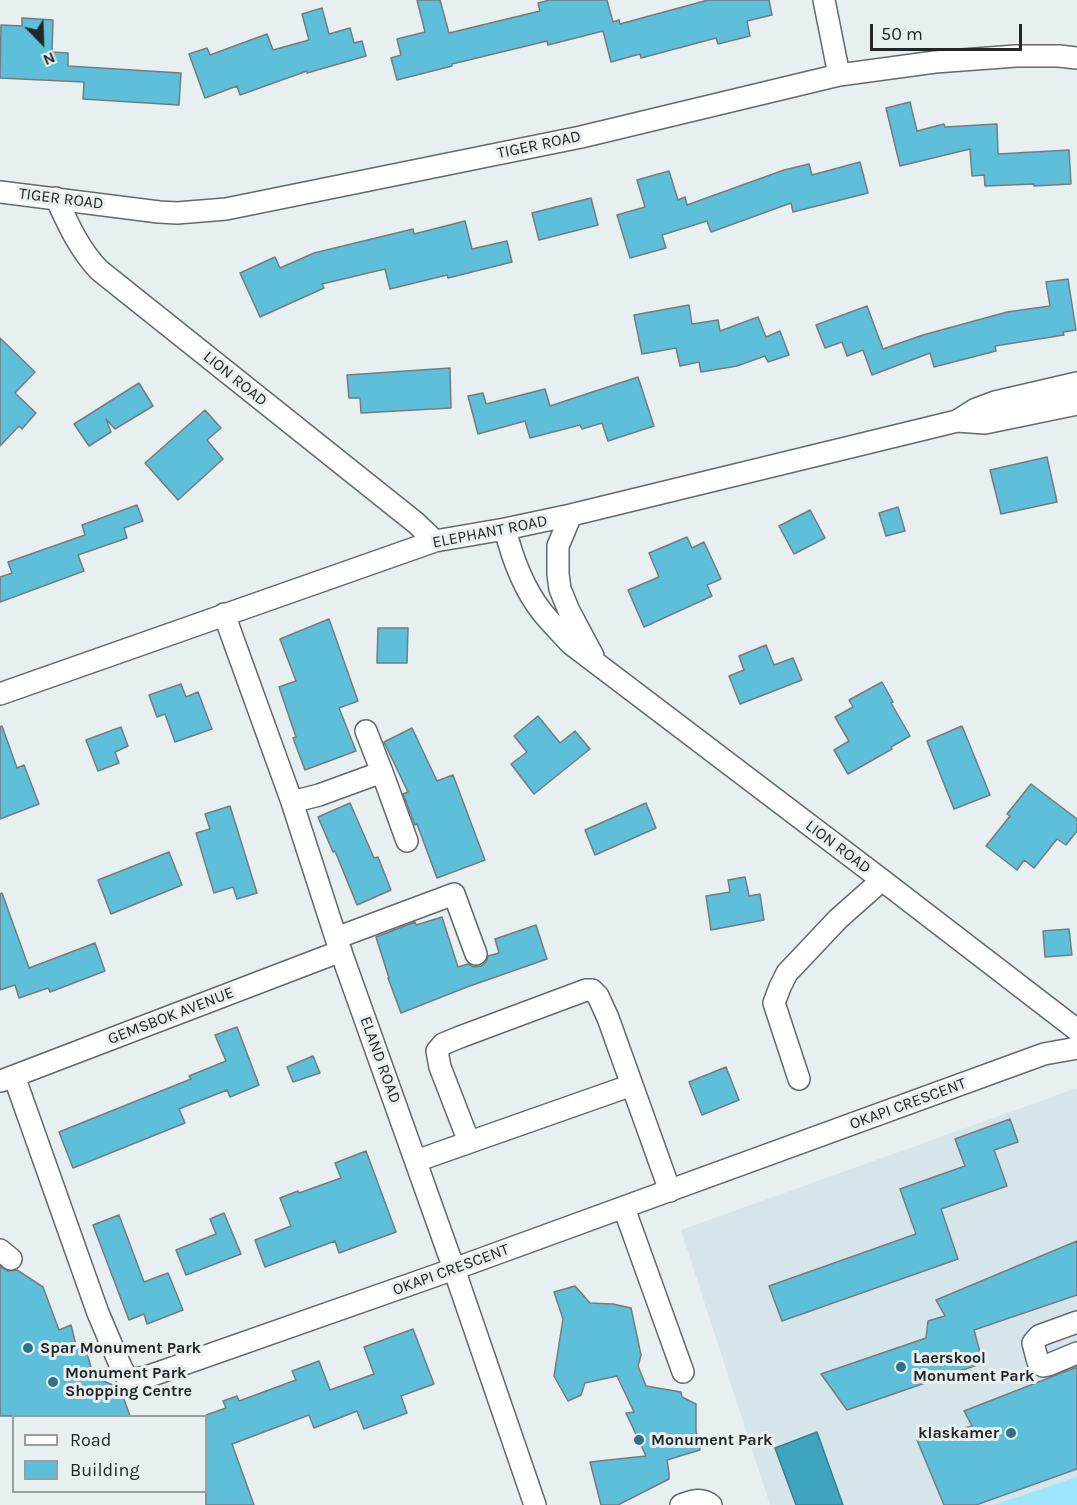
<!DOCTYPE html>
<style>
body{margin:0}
#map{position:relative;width:1077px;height:1505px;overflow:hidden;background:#e8eff1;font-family:Karla,sans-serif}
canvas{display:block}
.legend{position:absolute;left:12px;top:1415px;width:195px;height:78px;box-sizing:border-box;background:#e8eff1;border:2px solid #999ea0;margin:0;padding:8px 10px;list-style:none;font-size:18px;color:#232526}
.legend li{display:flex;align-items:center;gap:12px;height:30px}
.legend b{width:30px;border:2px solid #999ea0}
.north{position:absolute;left:12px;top:12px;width:60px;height:60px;-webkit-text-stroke:4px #e8eff1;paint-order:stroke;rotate:157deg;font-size:16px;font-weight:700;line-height:24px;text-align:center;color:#232526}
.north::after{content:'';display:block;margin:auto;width:21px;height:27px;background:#232526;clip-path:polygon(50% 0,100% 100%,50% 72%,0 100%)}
.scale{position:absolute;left:870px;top:24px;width:152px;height:27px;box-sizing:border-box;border:3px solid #232526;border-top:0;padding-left:8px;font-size:18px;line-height:21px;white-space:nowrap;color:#232526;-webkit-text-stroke:4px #e8eff1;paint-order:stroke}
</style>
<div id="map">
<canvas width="1077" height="1505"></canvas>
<ul class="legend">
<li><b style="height:8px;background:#fff"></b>Road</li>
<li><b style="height:16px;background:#5dbfd9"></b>Building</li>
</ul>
<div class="north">N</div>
<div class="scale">50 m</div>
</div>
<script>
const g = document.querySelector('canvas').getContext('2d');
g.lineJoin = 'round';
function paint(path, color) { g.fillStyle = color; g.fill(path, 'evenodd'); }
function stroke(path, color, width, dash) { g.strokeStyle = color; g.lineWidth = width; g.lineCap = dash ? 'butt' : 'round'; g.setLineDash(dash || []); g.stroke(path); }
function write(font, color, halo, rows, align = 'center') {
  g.font = font + ' Karla,sans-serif'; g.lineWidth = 6; g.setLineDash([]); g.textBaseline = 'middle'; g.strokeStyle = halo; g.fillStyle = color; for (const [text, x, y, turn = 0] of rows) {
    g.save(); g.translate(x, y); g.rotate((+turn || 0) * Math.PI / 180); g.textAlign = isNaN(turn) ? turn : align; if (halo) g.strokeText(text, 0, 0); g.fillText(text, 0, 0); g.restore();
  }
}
paint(new Path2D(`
 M1077,1088V1505H770L681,1230Z`), '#d6e5ea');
paint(new Path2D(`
 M1077,1477V1505H994Z`), '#9de6fb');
const water = new Path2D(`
 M817,1432L843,1505H796L775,1448Z`);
paint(water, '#3fa4bd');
stroke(water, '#377e90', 1.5);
const building = new Path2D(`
 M417,0H440L449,33L540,11L538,3L550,0H607L613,22L619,20L620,24L708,0H769L772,15L747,21L750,36L718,44L716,38L641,58L640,54L611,62L603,31L548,45L547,41L452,64V66L397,80L391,58L401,55L397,39L425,32Z
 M322,8L329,34L350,28L354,43L362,41L366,56L307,73V71L240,95L237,86L205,98L189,54L207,48L210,55L267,34L273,50L309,40L302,14Z
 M22,18L53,20L52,52L68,53V66L181,73L179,105L83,99L84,82L0,78L1,25L22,26Z
 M910,102L917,131L944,124L945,127L997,124L998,154L1069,150L1071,184L1034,186V184L985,186L984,175L972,176L970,149L900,166L886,108Z
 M860,162L868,193L793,212L791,203L711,232L707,221L662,235L666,248L630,258L617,215L645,207L637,180L669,171L678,200L685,197L687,205L784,170L809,164L812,175Z
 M591,198L598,225L539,240L532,213Z
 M465,221L472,249L507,241L512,262L448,278L447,275L390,289L385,269L322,284L324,288L260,317L240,273L275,257L280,268L314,253L413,229L414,234Z
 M1068,279L1076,330L1063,332L1064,335L995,346L996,351L934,367L930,353L872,375L863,350L847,356L842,342L825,348L816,325L867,306L883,349L923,335L1007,312L1050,306L1046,282Z
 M689,305L692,324L718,320L720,331L758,317L766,337L780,331L789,355L768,362L765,356L737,366L701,372L699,362L680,366L676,348L642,354L634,315Z
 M0,338L35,372L15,393L36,413L22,429L19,426L0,446Z
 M450,368L451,408L361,413L360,398H349L347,375Z
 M638,377L654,426L608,441L602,423L582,429L580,425L530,438L525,421L478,434L468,396L483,393L486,404L545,389L550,406Z
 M139,383L153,406L115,429L106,419L111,432L89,446L74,424Z
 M205,410L221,428L207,440L223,459L178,500L145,463Z
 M1047,457L1057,502L1001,514L990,470Z
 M137,505L143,521L124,528L127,538L78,555L84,571L0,602V577L12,573L8,562L85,535L82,525Z
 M898,507L905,531L886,536L879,513Z
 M810,510L825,538L794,554L779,526Z
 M687,537L692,548L704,542L721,579L707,585L712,596L644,627L628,590L659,577L649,553Z
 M329,619L358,701L339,708L356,751L305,770L293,738L296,737L279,687L296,681L280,639Z
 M378,628H408L407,663H377Z
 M766,645L774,665L793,658L802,680L740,704L729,676L744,670L739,656Z
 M882,682L893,702L891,703L910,736L891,747L892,749L848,774L834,750L849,741L835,717L853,707L849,700Z
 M181,684L186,697L198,692L212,729L175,742L165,714L157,717L149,695Z
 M538,716L560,743L575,731L590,749L534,794L511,764L527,752L514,736Z
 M2,726L17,768L24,765L39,804L0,819V727Z
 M962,726L990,795L954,809L927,741Z
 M121,727L128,746L115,752L119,763L98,771L86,740Z
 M412,728L437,781L453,775L485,860L437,878L417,824L415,825L403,794L408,792L384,742Z
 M1031,784L1077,819V831L1066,845L1057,839L1034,868L1024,860L1017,870L986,846L1010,816L1007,814Z
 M350,803L374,858L378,857L391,890L357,905L335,851L333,852L318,817Z
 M646,803L656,828L595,855L585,830Z
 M230,806L257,893L237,899L233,887L214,893L196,833L210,829L205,814Z
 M169,852L182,885L111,914L98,880Z
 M745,877L749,896L760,894L764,920L711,930L706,896L730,892L728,880Z
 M2,893L29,968L95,943L105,971L50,992L48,988L19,998L15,985L0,990V894Z
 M442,917L458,967L468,964L474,967L481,966L486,962L488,956L499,953L495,939L536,925L547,959L467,987L401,1013L388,978H389L376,937L415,922L416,925Z
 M1069,929L1072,955L1045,957L1043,931Z
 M237,1027L259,1085L230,1097L227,1090L179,1109L185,1123L73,1168L59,1132L191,1079L189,1076L226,1061L215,1035Z
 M313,1056L320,1073L293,1082L287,1067Z
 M726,1067L739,1100L702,1115L689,1082Z
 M1010,1119L1018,1142L994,1150L1007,1186L941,1209L958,1259L782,1321L769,1286L916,1234L900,1189L965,1166L955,1139Z
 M366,1151L396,1232L339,1253L335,1241L265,1267L255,1240L291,1226L280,1198L298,1191L299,1193L341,1178L335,1163Z
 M224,1213L241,1254L186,1275L176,1250L216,1234L210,1219Z
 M119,1215L144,1282L168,1273L183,1310L147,1324L144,1314L129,1320L93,1225Z
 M1077,1241V1295L974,1330L983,1363L847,1410L821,1374L926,1338L928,1321L945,1316L936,1300Z
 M0,1266L8,1271L17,1270L43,1287L59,1330L71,1325L77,1349L85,1347L94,1377L120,1388L130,1416H0Z
 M575,1286L590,1303L613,1304L631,1308L641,1355L638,1366L646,1386L681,1392L682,1397L696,1404V1431L700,1450L667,1460L669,1473V1479L618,1505H601L590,1462L646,1456L626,1413L634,1412L617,1376L585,1383L581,1395L568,1401L554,1376L563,1319L554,1292Z
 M413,1329L434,1384L401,1396L407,1413L364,1429L357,1411L314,1428L309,1415L232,1444L254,1505H206V1415L226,1408L223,1401L237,1396L239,1401L296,1380L292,1371L319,1361L330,1390L374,1374L364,1347Z
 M1077,1367V1469L976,1505H944L917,1440L972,1426L964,1411Z`);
paint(building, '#5dbfd9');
stroke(building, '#767c7e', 1.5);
const minor = new Path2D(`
 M824,0L839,75
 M0,192L159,212L177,213L226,209L581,137L839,75L935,62L1016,56H1059L1077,58
 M56,198C68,224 79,249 99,270L416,523L435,541
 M957,421L976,409L995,402L1077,383
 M571,515L558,546V574L560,589L569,611L593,656
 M505,529C512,557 524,589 542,612C551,623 561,633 571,644L882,880L1077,1030
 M224,614L292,802L336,938L454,1269L535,1505
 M0,694L435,541L505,529L571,515L957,421L985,423L1077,404
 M366,731L382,772
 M292,802L319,795L382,772L407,841
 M336,938L454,894L476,954
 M14,1076L98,1313L121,1367L126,1376L133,1379L146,1377L158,1373L454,1269L1044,1054L1077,1048
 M799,1079L774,1003L780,987L787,973L838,919L882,880
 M1,1081L341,951
 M632,1085L670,1191
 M416,1161L632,1085L608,1018L598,996L592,990H586L460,1037L443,1044L437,1051L440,1067L469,1142
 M624,1208L683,1372
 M0,1250L11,1259
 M1077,1322L1044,1334L1039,1336L1033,1343L1038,1362L1043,1366L1048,1365L1077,1353
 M681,1505C692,1501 701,1497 711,1505`);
stroke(minor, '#63696a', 24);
stroke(minor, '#fff', 21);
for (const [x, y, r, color] of [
 [28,1348,6,"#307284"],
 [901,1367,6,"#307284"],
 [53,1382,6,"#307284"],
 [1011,1433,6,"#307284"],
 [639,1440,6,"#307284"]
]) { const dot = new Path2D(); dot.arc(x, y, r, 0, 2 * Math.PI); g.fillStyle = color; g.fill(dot); stroke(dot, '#e8eff1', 2); }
write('16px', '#232526', '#e8eff1', [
 ["TIGER ROAD",539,145,-12],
 ["TIGER ROAD",61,199,7],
 ["LION ROAD",235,379,39],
 ["ELEPHANT ROAD",490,532,-11],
 ["LION ROAD",838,847,37],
 ["GEMSBOK AVENUE",171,1016,-21],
 ["ELAND ROAD",380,1060,70],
 ["OKAPI CRESCENT",908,1104,-20],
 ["OKAPI CRESCENT",451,1270,-20]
]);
write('bold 16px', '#232526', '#e8eff1', [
 ["Spar Monument Park",40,1348],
 ["Laerskool",913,1358],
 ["Monument Park",913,1376],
 ["Monument Park",65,1373],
 ["Shopping Centre",65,1391],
 ["klaskamer",999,1433,"right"],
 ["Monument Park",651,1440]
], 'left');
</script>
